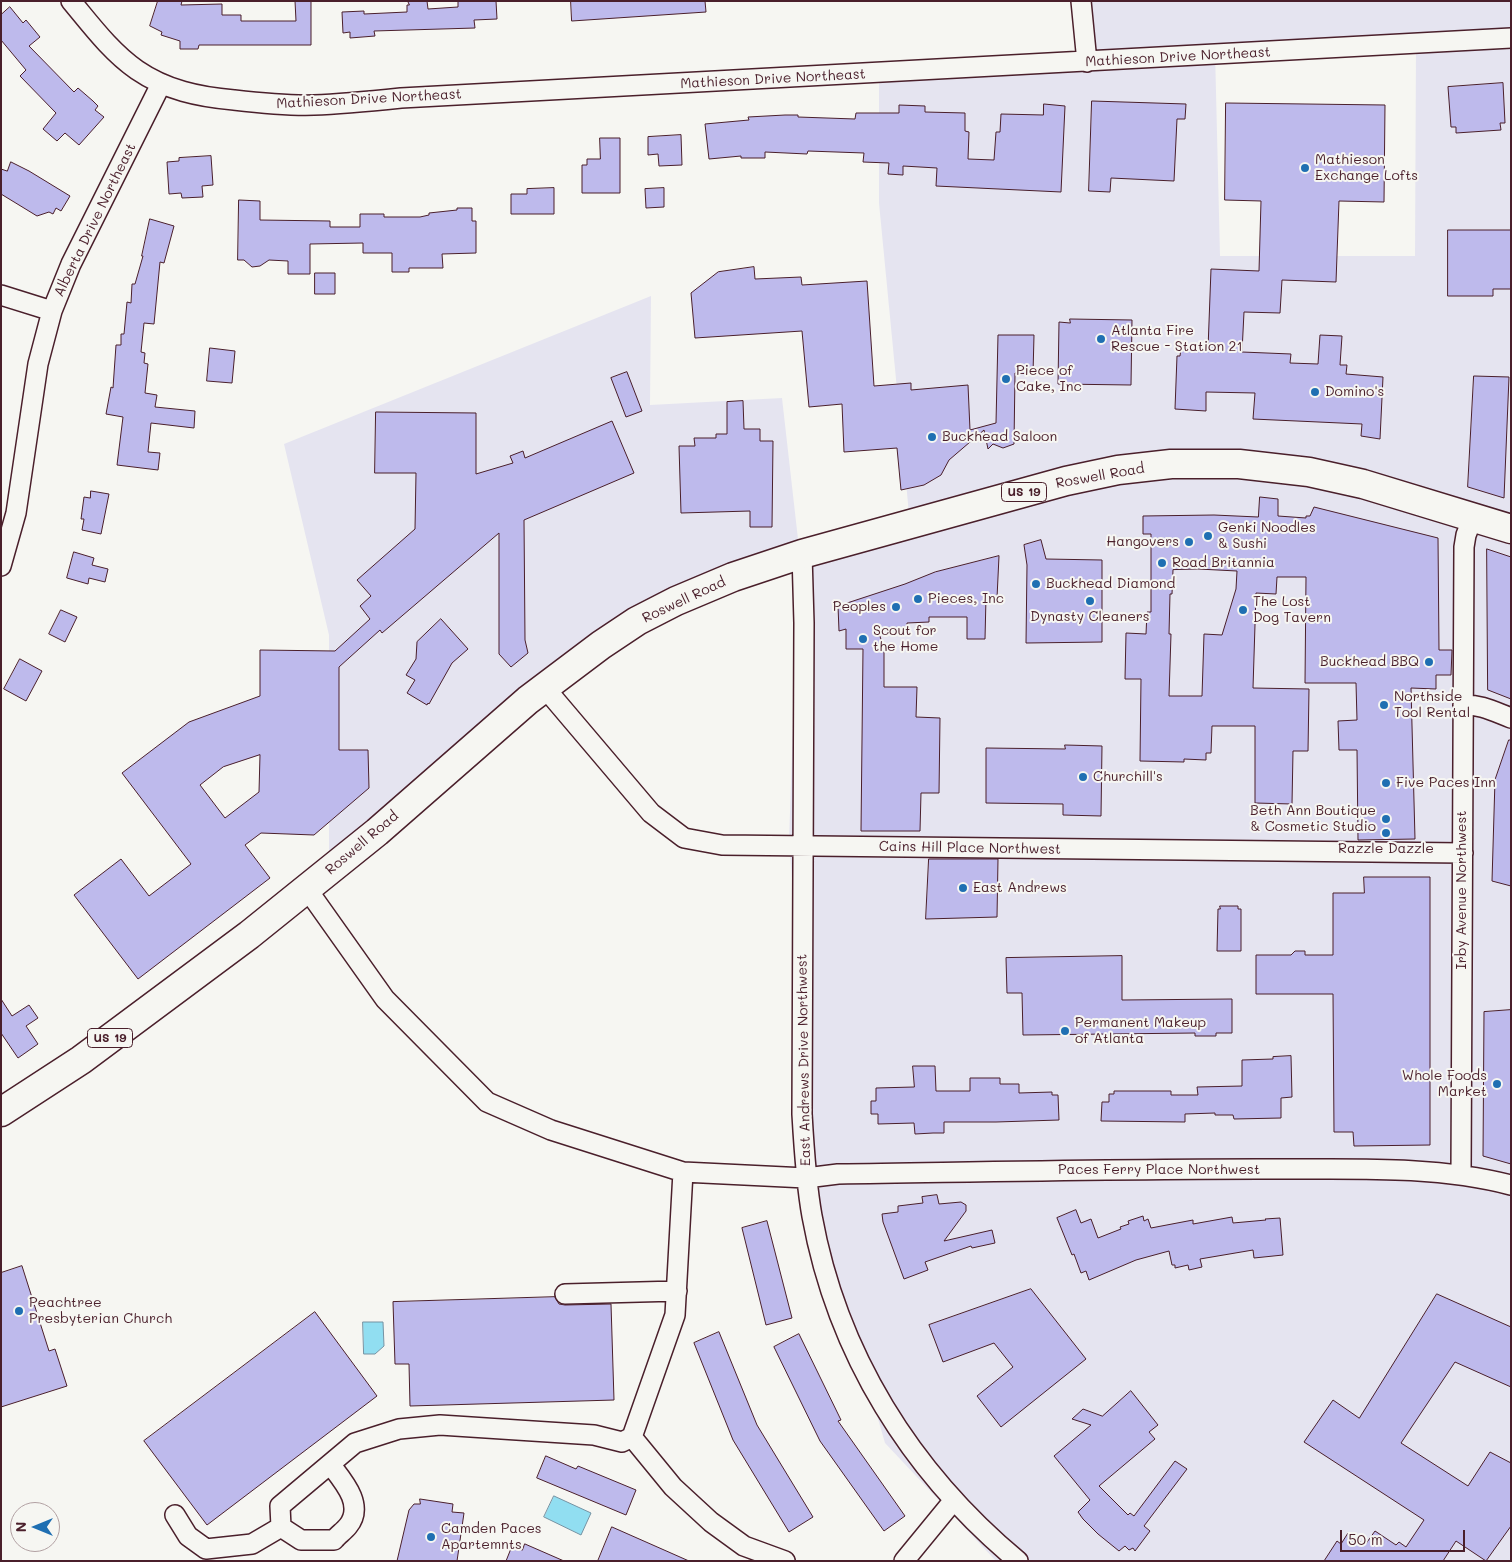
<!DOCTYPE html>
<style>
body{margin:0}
#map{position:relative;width:1512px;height:1562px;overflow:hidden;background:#f6f6f2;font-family:Mali,sans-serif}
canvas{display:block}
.frame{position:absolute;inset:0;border:2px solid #4a1f2b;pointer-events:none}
.north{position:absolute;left:10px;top:1502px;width:50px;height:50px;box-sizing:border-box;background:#f6f6f2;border:1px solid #b1a0a2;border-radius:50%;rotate:270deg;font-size:14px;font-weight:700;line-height:20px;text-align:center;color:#4a1f2b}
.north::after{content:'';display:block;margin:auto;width:18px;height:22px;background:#1f6fb2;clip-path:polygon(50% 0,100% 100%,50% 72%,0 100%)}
.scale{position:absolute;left:1340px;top:1530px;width:125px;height:22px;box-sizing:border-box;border:2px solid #4a1f2b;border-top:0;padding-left:6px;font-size:15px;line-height:18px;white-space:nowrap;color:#4a1f2b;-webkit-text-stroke:4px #f6f6f2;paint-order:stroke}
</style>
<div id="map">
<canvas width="1512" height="1562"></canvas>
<div class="frame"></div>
<div class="north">N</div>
<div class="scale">50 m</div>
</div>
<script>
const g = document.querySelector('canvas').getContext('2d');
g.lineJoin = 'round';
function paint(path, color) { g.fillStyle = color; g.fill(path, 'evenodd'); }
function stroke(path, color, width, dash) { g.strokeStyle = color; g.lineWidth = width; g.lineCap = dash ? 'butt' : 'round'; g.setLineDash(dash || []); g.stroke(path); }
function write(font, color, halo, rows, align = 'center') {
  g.font = font + ' Mali,sans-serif'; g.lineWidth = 4; g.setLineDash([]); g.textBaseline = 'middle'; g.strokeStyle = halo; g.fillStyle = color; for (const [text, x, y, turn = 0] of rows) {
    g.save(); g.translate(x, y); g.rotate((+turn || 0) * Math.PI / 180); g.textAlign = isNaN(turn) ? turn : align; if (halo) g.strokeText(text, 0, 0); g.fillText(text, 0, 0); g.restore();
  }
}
paint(new Path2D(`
 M1082,1H1511V1561H996L885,1443L819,1216L789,841L799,549L592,653L329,869V635L284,444L651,296L650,405L782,398L799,548L910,524L879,203V72L1085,53ZM1416,47L1415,256H1220L1215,51Z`), '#e5e4f0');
const water = new Path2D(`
 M363,1322H383L384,1346L375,1354H364Z
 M554,1496L591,1513L581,1535L544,1517Z`);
paint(water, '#91def1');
stroke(water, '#7592a2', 1);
const building = new Path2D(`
 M158,1H182L181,5L222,4V15H241V21H296L295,1H311V45H199L198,49H180V41L161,35L162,32L150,26Z
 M408,1H427L428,9L458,7V1H496L497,19L474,20L475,28L374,31L375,36L350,38V32L343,33L342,12L364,11V14L407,12V5H409Z
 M571,1H705L706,12L572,21Z
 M10,7L23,23L26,20L40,37L29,46L74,92L78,88L93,101L98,106L95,110L104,117L79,145L65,133L57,141L43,129L56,113L20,76L26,70L1,40V15Z
 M1503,83L1505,123H1500L1501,130L1456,133V127H1451L1448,87Z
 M1092,101L1186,104L1185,119H1177L1174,181L1111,178L1110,192L1089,191Z
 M1226,103L1385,105L1384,202L1339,201L1336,282L1282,280L1280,313L1244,312L1242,352L1291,354L1290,363L1318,364L1320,335L1342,336L1340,365H1347L1346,374L1383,377L1380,439L1361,436L1362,424L1253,419L1255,393L1206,392V411L1175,409L1177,356H1180L1181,348L1208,349L1211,269L1259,271L1261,201L1225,200Z
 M1044,104L1065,106L1061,192L936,186L937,168L903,166V175L888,174L889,163L863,162L864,153L808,151L807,154L765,152V158H741V156L709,159L705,124L749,120L748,117L785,115H798V117L855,119L856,113H899V105L925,106V112L965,113V131L969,132L968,159L994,160L996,132H1000L1001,114L1043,115Z
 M681,135L682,165L659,166L658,154L648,155V137Z
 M600,138H620V193H582V165H587V159H600Z
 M211,156L213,185L202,186L203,197L182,198L181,193L169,194L167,162L179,161V158Z
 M11,162L29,171L70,196L61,211L56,208L53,214L49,212L37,216L1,194V169L7,171Z
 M554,188V214H511V194H527V189Z
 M664,188V207L646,208L645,189Z
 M239,200L260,201V220L330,221V227H360V214H384V217H420L429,215V213L457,210V208H472V221H476V253L442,254L443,268H409V272H392V253H363V243L310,244V274H288V261L269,260L260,266L252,267L244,260H238Z
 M150,219L174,226L164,263L160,262L154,324L144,323L141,352L145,353L144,363L148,364L145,393L157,395L155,407L195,411L194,428L151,423L148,452L160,453L158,470L117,465L123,417L106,414L111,387L113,388L116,345H121V334H124L127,302L131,303L132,284H135L143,256H142Z
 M1448,230H1511V289H1493V296H1448Z
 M754,267L755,279L801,277L802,285L867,281L874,386L911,383V390L968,385L970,430L996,423L998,335H1034L1033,374L1015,373L1014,444L1003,448L993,444L988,449L984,430L949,460L941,475L924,485L901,490L897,448L844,452L842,404L809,407L802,331L695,338L691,293L718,272Z
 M315,273H335V294H315Z
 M1070,319L1132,320L1131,385L1058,384L1059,322L1070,323Z
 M210,348L235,351L232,383L207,381Z
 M627,372L642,411L626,417L611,378Z
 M1474,376L1509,377L1504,498L1468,487Z
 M743,401L744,429H760V441H773L772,527H750V511L681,513L679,446H695L694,438H716V434H727V402Z
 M376,412L476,413V474L513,463L510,456L523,451L525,458L612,421L634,473L524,520L525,640L528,653L511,667L499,654V533L382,633L380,630L339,667V750H368L369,788L314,835L261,833L245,845L270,878L138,979L74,895L121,859L149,896L191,864L122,773L189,722L260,696V650L335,651L370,619L360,606L371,596L357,580L415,529L416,473H375ZM260,755L259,792L225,818L200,785L223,767Z
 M91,491L109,494L101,534L82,530L84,519H81L84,497L90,498Z
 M1260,497L1278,499V516L1306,518V516H1310L1314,507L1438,538L1439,650H1452L1451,675H1436V689L1411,688L1415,839L1358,840L1357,750H1339L1338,721L1357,720L1356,683H1305L1306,577H1277L1276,594L1256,593L1253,688L1309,689L1308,751H1293L1292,804L1255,803V726H1212L1211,753H1206V760L1184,759V762L1140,761L1141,679H1125L1126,633L1146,634L1147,612H1151V534H1143V516L1214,515L1258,517ZM1198,569L1237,571L1236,589L1222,635L1204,634L1202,696H1169L1171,634H1169L1170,594H1172L1173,570Z
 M1041,540L1046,559L1102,560V642L1026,643L1027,565L1024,545Z
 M1487,549L1511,557V699L1488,690Z
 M74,552L94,558L92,565L108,569L105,582L89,578L88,584L67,578Z
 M999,556L997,598L986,597L985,639H967V617H929V622L907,623V630H878L884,649V687H917L916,717L940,718L939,793H921L920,831H861L863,649H846V629L839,631L838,606L905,584L935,572Z
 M61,610L77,617L65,642L49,634Z
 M441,619L468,649L452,663L429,704L428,703L427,705L407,693L415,680L406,675L416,659L417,642Z
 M20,659L42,671L26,701L4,689Z
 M1509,740H1511V886L1492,881L1495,780Z
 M1065,745L1102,746L1101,816L1063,815V804L986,803V748L1065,749Z
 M929,859H998L997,917L926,919Z
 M1364,877H1430V1145L1354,1146L1353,1132H1334L1333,994H1256V955H1291L1295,951H1305V955H1333V893H1364Z
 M1220,906H1238V909H1241V951H1217L1218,909H1220Z
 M1122,956V1000L1232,999V1033H1216V1036H1195V1033L1023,1035L1022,993H1007L1006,958Z
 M1,999L12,1016L29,1005L38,1018L26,1026L38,1044L18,1058L1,1033Z
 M1511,1010V1164L1483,1156L1484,1012Z
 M1291,1056L1292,1097L1281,1098V1118L1234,1119L1233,1115H1215V1113L1185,1114V1122L1101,1121L1102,1102H1109V1094H1114V1091H1171V1095H1198L1197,1087L1242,1086V1060L1273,1059V1057Z
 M913,1066H935L936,1091H970V1078H1000V1084H1019V1093L1052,1092V1095H1058L1059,1120L996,1122H944V1133H933L915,1134L914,1123L878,1124V1114H871V1101H876V1088L914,1087Z
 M937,1195L939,1204L961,1202L966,1205V1211L944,1241L992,1230L995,1243L972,1248L971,1246L925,1262L928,1270L904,1279L883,1222L882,1214L898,1212V1206L923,1203L922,1197Z
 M1076,1210L1081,1223L1091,1219L1098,1238L1121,1229L1120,1227L1129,1224L1128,1221L1143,1216L1144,1221L1148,1219L1151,1228L1193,1220V1224L1232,1217L1233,1223L1266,1220L1265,1219L1280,1218L1283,1255L1254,1258L1253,1250L1200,1259L1202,1267L1189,1270L1188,1265L1175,1268V1265H1172L1169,1251L1136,1260L1089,1280L1086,1271L1081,1273L1074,1254L1072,1255L1057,1218Z
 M767,1221L792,1318L766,1325L742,1228Z
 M22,1266L49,1351L55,1349L67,1386L1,1407V1273Z
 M1031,1289L1086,1359L1001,1427L977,1396L1013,1367L994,1343L943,1362L929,1325Z
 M1437,1294L1511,1327V1387L1455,1362L1401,1443L1468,1486L1490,1452L1511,1463V1526L1486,1561L1456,1541L1443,1561H1324L1337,1541L1341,1544L1348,1533L1365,1545L1375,1531L1396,1545L1399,1542L1406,1547L1424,1520L1304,1442L1333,1400L1359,1418Z
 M555,1297L559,1304L565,1305L611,1304L614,1400L410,1406L409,1364H395L393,1302Z
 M315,1312L377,1396L207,1525L144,1441Z
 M719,1332L757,1425L813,1517L789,1532L733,1440L694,1343Z
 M799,1334L841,1420L838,1421L905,1516L884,1531L820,1441L774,1347Z
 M1131,1391L1158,1425L1149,1432L1155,1439L1099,1486L1128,1515L1130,1513L1134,1516L1175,1461L1187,1469L1144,1526L1150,1531L1135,1551L1133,1548L1129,1550L1125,1546L1119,1551L1098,1534L1083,1519L1078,1512L1090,1500L1054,1456L1091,1425L1072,1419L1083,1409L1102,1416Z
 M546,1456L576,1469L578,1466L636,1490L626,1515L537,1478Z
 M420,1499L453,1504L452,1512L464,1513L457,1561H397L409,1510L414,1504H420Z
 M612,1527L689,1561H598Z
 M525,1544L564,1561H506L512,1546L522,1550Z`);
paint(building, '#bebaec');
stroke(building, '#4a1f2b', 1);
const street = new Path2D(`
 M71,1C91,25 111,52 137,70C166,90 199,97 234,100C260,103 287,106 314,105C343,104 372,101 401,98L1511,38
 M1081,1L1087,62
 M1,295L52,311
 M802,554L804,623L802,1114C804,1149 806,1183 812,1216C837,1354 911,1472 1018,1561
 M1,566L16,513L38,364L52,311L71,264L161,84
 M545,688L651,813L684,838L722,845L1463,853
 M1463,705C1480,704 1495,712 1511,718
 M307,889L385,999L487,1102L551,1130L683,1172L806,1178L838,1174C978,1172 1118,1169 1258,1169C1342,1170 1429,1164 1511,1185
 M1461,1174L1464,547L1466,535L1473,517
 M565,1294L677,1291
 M632,1437L675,1315L683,1172
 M175,1515L188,1536L206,1549L252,1544L281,1527L280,1506L355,1443L399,1429L440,1425L594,1435L622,1442L632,1437L673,1487L711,1522L744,1546L785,1561
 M281,1527L301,1540H334C338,1535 344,1531 348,1526C365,1505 343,1481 330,1464
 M904,1561L954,1500`);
const primary = new Path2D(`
 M1,1112L81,1060L249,935L377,832L528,700L601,645L637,621L676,601L733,577L802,554L1066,481L1118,470L1171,464H1239L1309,472L1363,484L1511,529`);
stroke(street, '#4a1f2b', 22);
stroke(primary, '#4a1f2b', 31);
stroke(street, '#f6f6f2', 19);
stroke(primary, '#f6f6f2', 28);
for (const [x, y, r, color] of [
 [1305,168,5,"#1f6fb2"],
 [1101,339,5,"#1f6fb2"],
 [1006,379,5,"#1f6fb2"],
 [1315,392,5,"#1f6fb2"],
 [932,437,5,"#1f6fb2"],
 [1208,536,5,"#1f6fb2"],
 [1189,542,5,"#1f6fb2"],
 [1162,563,5,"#1f6fb2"],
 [1036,584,5,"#1f6fb2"],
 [918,599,5,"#1f6fb2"],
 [1090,601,5,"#1f6fb2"],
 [896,607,5,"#1f6fb2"],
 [1243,610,5,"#1f6fb2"],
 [863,639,5,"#1f6fb2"],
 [1429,662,5,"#1f6fb2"],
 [1384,705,5,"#1f6fb2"],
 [1083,777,5,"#1f6fb2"],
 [1386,783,5,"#1f6fb2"],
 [1386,819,5,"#1f6fb2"],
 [1386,833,5,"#1f6fb2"],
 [963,888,5,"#1f6fb2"],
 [1065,1031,5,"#1f6fb2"],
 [1497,1084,5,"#1f6fb2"],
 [19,1311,5,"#1f6fb2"],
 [431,1537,5,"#1f6fb2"]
]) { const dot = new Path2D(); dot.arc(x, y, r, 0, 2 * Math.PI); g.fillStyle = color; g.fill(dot); stroke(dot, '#f6f6f2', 2); }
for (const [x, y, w] of [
 [1024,492,45],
 [110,1038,45]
]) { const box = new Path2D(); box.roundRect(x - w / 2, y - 9.5, w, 19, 4); g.fillStyle = '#f6f6f2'; g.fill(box); stroke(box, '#4a1f2b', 1); }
write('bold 12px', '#4a1f2b', null, [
 ["US 19",1024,492],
 ["US 19",110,1038]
]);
write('14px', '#4a1f2b', '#f6f6f2', [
 ["Mathieson Drive Northeast",1178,57,-3],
 ["Mathieson Drive Northeast",773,79,-3],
 ["Mathieson Drive Northeast",369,99,-3],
 ["Alberta Drive Northeast",95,220,-64],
 ["Roswell Road",1100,476,-10],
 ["Roswell Road",684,600,-25],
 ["Roswell Road",362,843,-40],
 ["Cains Hill Place Northwest",970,848,1],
 ["Irby Avenue Northwest",1462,890,-90],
 ["East Andrews Drive Northwest",804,1060,-91],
 ["Paces Ferry Place Northwest",1159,1170]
]);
write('14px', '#4a1f2b', '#f6f6f2', [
 ["Mathieson",1315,160],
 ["Exchange Lofts",1315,176],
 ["Atlanta Fire",1111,331],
 ["Rescue - Station 21",1111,347],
 ["Piece of",1016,371],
 ["Cake, Inc",1016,387],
 ["Domino's",1325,392],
 ["Buckhead Saloon",942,437],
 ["Genki Noodles",1218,528],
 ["& Sushi",1218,544],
 ["Hangovers",1179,542,"right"],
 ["Road Britannia",1172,563],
 ["Buckhead Diamond",1046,584],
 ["Pieces, Inc",928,599],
 ["The Lost",1253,602],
 ["Dog Tavern",1253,618],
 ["Peoples",886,607,"right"],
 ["Dynasty Cleaners",1090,617,"center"],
 ["Scout for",873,631],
 ["the Home",873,647],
 ["Buckhead BBQ",1419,662,"right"],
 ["Northside",1394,697],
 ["Tool Rental",1394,713],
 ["Churchill's",1093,777],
 ["Five Paces Inn",1396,783],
 ["Beth Ann Boutique",1376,811,"right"],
 ["& Cosmetic Studio",1376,827,"right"],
 ["Razzle Dazzle",1386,849,"center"],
 ["East Andrews",973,888],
 ["Permanent Makeup",1075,1023],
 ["of Atlanta",1075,1039],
 ["Whole Foods",1487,1076,"right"],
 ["Market",1487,1092,"right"],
 ["Peachtree",29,1303],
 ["Presbyterian Church",29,1319],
 ["Camden Paces",441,1529],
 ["Apartemnts",441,1545]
], 'left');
</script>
